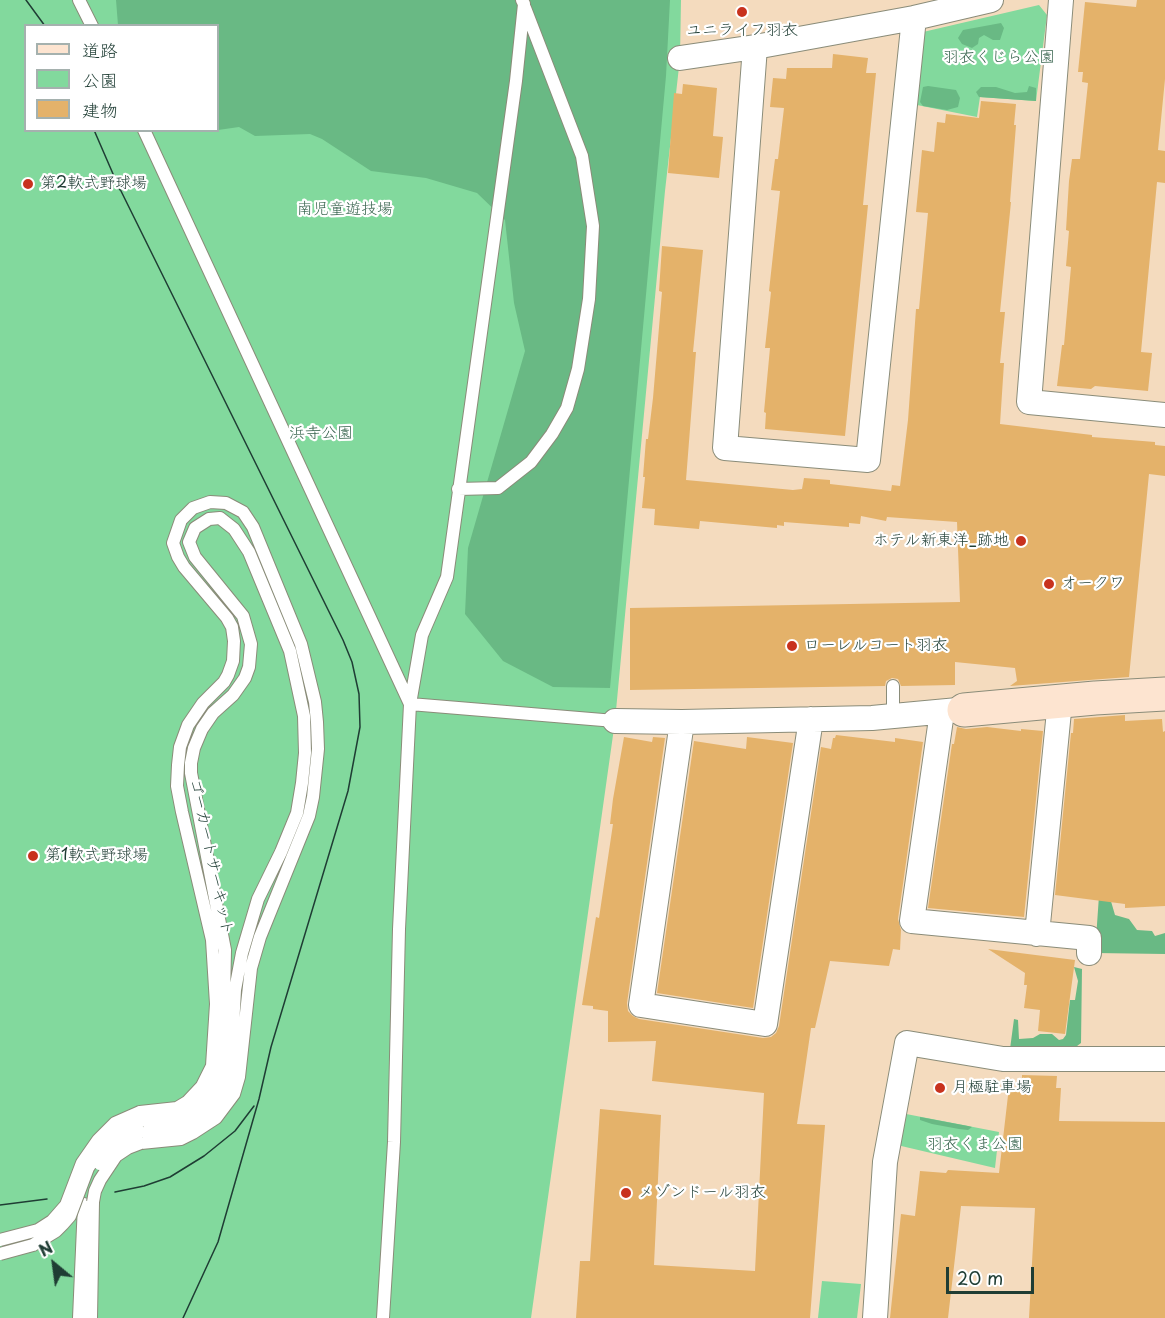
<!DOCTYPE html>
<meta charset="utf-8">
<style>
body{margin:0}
#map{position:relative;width:1165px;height:1318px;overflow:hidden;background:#f4dbbe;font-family:"Playpen Sans","Klee One",sans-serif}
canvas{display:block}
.legend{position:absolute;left:24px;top:24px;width:195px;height:108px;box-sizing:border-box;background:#fff;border:2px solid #a5b1ae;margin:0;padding:8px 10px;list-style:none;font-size:18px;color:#1f3d34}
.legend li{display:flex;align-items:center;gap:12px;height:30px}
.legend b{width:30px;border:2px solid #a5b1ae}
.north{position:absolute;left:24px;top:1234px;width:60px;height:60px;-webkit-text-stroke:4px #fff;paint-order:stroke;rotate:331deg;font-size:16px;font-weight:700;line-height:24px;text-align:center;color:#1f3d34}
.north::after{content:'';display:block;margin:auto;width:21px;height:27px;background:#1f3d34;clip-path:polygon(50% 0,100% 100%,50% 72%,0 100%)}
.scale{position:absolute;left:946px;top:1267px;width:88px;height:27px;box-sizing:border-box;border:3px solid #1f3d34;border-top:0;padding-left:8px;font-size:18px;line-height:21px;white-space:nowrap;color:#1f3d34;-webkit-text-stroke:4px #fff;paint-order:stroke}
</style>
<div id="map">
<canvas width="1165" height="1318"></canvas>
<ul class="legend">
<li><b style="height:8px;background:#fde4d0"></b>道路</li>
<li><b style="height:16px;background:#82d99d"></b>公園</li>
<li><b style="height:16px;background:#e4b26a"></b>建物</li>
</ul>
<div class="north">N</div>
<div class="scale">20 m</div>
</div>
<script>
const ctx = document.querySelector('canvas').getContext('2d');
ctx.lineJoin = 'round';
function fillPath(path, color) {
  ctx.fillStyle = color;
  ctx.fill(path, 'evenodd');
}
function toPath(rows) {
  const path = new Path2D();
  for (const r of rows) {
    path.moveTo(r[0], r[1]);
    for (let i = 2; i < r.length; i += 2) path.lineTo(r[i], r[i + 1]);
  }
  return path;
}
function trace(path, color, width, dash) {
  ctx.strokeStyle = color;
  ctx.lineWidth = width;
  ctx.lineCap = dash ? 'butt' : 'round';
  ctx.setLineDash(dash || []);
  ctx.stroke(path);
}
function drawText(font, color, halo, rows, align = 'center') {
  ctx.font = font + ' "Playpen Sans","Klee One",sans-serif';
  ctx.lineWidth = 4.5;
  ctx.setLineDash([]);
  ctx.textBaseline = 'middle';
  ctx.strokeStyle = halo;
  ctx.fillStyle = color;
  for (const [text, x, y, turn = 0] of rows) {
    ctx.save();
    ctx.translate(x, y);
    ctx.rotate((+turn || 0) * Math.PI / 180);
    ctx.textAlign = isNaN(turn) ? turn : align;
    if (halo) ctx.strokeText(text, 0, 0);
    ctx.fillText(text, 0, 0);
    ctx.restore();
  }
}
fillPath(toPath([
 [0,0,681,0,680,58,665,191,615,721,531,1318,0,1318],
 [26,26,218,26,218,130,26,130],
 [1039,5,1047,15,1036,101,980,97,977,117,917,105,923,32],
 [901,1113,999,1132,995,1168,897,1145],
 [822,1281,861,1284,857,1318,818,1318]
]), '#82d99d');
fillPath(toPath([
 [116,0,670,0,666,76,610,688,553,687,503,661,465,614,468,548,525,351,514,303,505,220,477,193,426,178,371,171,322,139,310,134,255,136,239,127,218,130,218,26,118,25],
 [1001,23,1004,28,1000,40,993,40,984,35,979,38,978,44,972,48,962,44,958,38,963,30],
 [928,86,956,90,960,98,958,107,947,110,923,106,920,102,923,87],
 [1029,86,1036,88,1036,101,979,97,976,92,981,87,996,87,1015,93,1027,92],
 [1101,867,1115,915,1129,919,1137,930,1152,931,1155,936,1165,933,1165,954,1095,953],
 [1074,967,1082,969,1081,1043,1069,1052,1010,1049,1014,1019,1018,1020,1019,1039,1033,1038,1040,1034,1052,1034,1059,1040,1063,1039,1066,1035,1070,1000,1075,1000,1078,981],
 [920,1117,968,1126,972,1127,968,1130,959,1129,932,1124,920,1120]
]), '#69b984');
fillPath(toPath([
 [1137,0,1165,0,1165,79,1158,150,1165,151,1165,183,1157,182,1141,352,1152,353,1148,391,1095,386,1091,389,1057,386,1062,345,1064,345,1071,267,1066,266,1069,231,1066,230,1069,181,1072,159,1080,159,1088,83,1082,82,1083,72,1078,72,1085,2,1136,7],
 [833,54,868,58,866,73,876,73,863,205,868,205,845,436,765,429,766,413,764,412,770,348,765,348,771,292,769,291,780,191,771,190,775,159,778,159,784,108,770,107,773,78,786,79,787,68,832,68],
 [683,84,717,88,713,136,723,137,719,178,668,173,674,93,682,94],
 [981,101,1016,104,1014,125,1016,125,1010,202,1011,202,1000,312,1005,312,1000,363,1004,363,1000,424,1092,435,1092,437,1155,442,1155,445,1165,446,1165,476,1149,474,1129,677,1010,686,1017,681,1015,668,955,662,955,685,901,686,898,679,892,678,886,681,885,686,630,690,630,608,960,602,957,522,887,517,886,521,861,516,860,524,849,523,849,527,784,522,784,526,777,525,777,528,700,521,699,529,654,525,655,509,642,508,645,477,643,477,646,439,648,439,653,398,662,292,659,291,662,246,703,250,693,352,696,352,686,480,793,490,802,489,804,478,830,480,830,484,891,491,892,485,900,486,908,420,916,309,919,309,928,213,916,212,922,150,934,152,937,122,945,123,946,114,979,118],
 [1125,715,1125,721,1162,719,1163,732,1165,731,1165,906,1125,908,1125,904,1055,895,1071,733,1073,733,1074,719],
 [957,727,966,729,987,727,1021,731,1021,729,1043,731,1024,917,928,908,952,744,954,744],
 [836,735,895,742,895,738,923,742,898,919,901,930,900,950,893,949,889,966,830,961,815,1028,811,1028,797,1124,825,1125,810,1318,576,1318,580,1261,590,1261,600,1109,661,1115,654,1265,755,1271,764,1093,652,1081,656,1041,608,1042,608,1011,593,1009,593,1006,582,1005,596,917,599,918,613,824,610,824,613,799,624,737,652,742,653,737,665,738,627,1003,628,1011,633,1016,639,1019,763,1038,771,1037,776,1033,779,1026,821,747,831,749,833,738,835,738],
 [747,737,793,743,753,1008,657,993,694,741,746,749],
 [988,949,1075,960,1065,1034,1038,1031,1040,1010,1024,1008,1027,985,1024,985,1025,973],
 [1022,1075,1057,1076,1056,1088,1061,1088,1059,1121,1165,1122,1165,1318,1029,1318,1035,1208,961,1206,948,1318,890,1318,901,1214,915,1216,920,1171,946,1173,948,1170,999,1173,1009,1087,1022,1087]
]), '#e4b26a');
const lane = toPath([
 [79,0,92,26],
 [144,130,410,704],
 [458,489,498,488,531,462,552,434,567,408,578,369,589,299,593,226,582,156,525,8],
 [893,686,893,717],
 [410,704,615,721],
 [140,1112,177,1108,187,1102,202,1086,212,1066,216,1004,212,940,182,812,177,786,178,765,180,747,188,725,203,703,224,682,228,675,233,661,234,641,232,627,227,618,184,567,178,557,173,543,181,520,193,508,210,502,226,503,243,512,253,527,301,644,315,702,317,722,318,749,313,797,309,816,260,937,251,968,239,1077,234,1094,216,1118,193,1133,181,1139,141,1143],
 [140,1132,171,1130,190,1125,214,1105,224,1091,231,1064,235,990,242,953,258,899,281,852,297,813,302,783,305,753,304,716,290,651,249,552,234,529,220,518,209,519,195,528,189,542,195,557,243,616,251,644,249,667,245,678,233,695,213,713,202,729,194,748,191,763,191,773,225,950,223,1049,218,1081,198,1107,190,1114,178,1118,141,1121],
 [79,1318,84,1204],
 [91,1318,93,1202],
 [383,1318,394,1142,399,929,410,704,422,635,447,577,516,81,524,4,522,0]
]);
const street = toPath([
 [1061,0,1029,402,1165,415],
 [755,47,725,448,868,460,914,18],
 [680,58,755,47,914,18,991,0],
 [942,712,912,921,1089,938,1089,953],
 [615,721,682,722,872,718,958,710],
 [682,722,641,1005,765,1024,811,719],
 [1037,934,1060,701],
 [875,1318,885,1162,907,1043,1003,1059,1165,1059]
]);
const secondary = toPath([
 [964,710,1095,698,1165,694]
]);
trace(lane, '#8a8c79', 14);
trace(street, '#8a8c79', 26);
trace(secondary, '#8a8c79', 35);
trace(lane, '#fff', 12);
trace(street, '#fff', 24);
trace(secondary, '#fde4d0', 33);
trace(toPath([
 [26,0,45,26],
 [94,130,120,190],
 [120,189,343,640,352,662,359,694,360,727,348,791,271,1047,259,1099,218,1242,183,1318],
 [115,1192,144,1186,170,1177,204,1156,235,1131,254,1106],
 [0,1205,47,1199]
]), '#1f3d34', 1.5);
const laneBridge = toPath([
 [100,1164,119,1143,140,1132],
 [93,1202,95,1191,100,1180,116,1156,128,1148,141,1143],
 [0,1240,38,1230,52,1221,66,1205,82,1163,98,1140,115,1123,140,1112],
 [0,1254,33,1245,56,1231,63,1224,70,1216,88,1168,96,1156,116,1133,141,1121]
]);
trace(laneBridge, '#8a8c79', 14, []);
trace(laneBridge, '#fff', 12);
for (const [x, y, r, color] of [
 [742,12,6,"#c8321e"],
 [28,184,6,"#c8321e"],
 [1021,541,6,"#c8321e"],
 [1049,584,6,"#c8321e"],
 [792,646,6,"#c8321e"],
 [33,856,6,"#c8321e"],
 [940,1088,6,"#c8321e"],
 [626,1193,6,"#c8321e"]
]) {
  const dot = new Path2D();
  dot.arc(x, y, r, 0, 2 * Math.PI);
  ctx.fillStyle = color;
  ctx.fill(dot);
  trace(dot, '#fff', 2);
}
drawText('16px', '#1f3d34', '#fff', [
 ["ユニライフ羽衣",742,31,"center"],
 ["第2軟式野球場",40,184],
 ["ホテル新東洋_跡地",1009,541,"right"],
 ["オークワ",1061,584],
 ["ローレルコート羽衣",804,646],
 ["第1軟式野球場",45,856],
 ["月極駐車場",952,1088],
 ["メゾンドール羽衣",638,1193]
], 'left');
drawText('16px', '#38644e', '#fff', [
 ["羽衣くじら公園",999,58],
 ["南児童遊技場",345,210],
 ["浜寺公園",321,434],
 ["羽衣くま公園",975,1145]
]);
drawText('16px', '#1f3d34', '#fff', [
 ["ゴーカートサーキット",211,857,78]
]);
</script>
